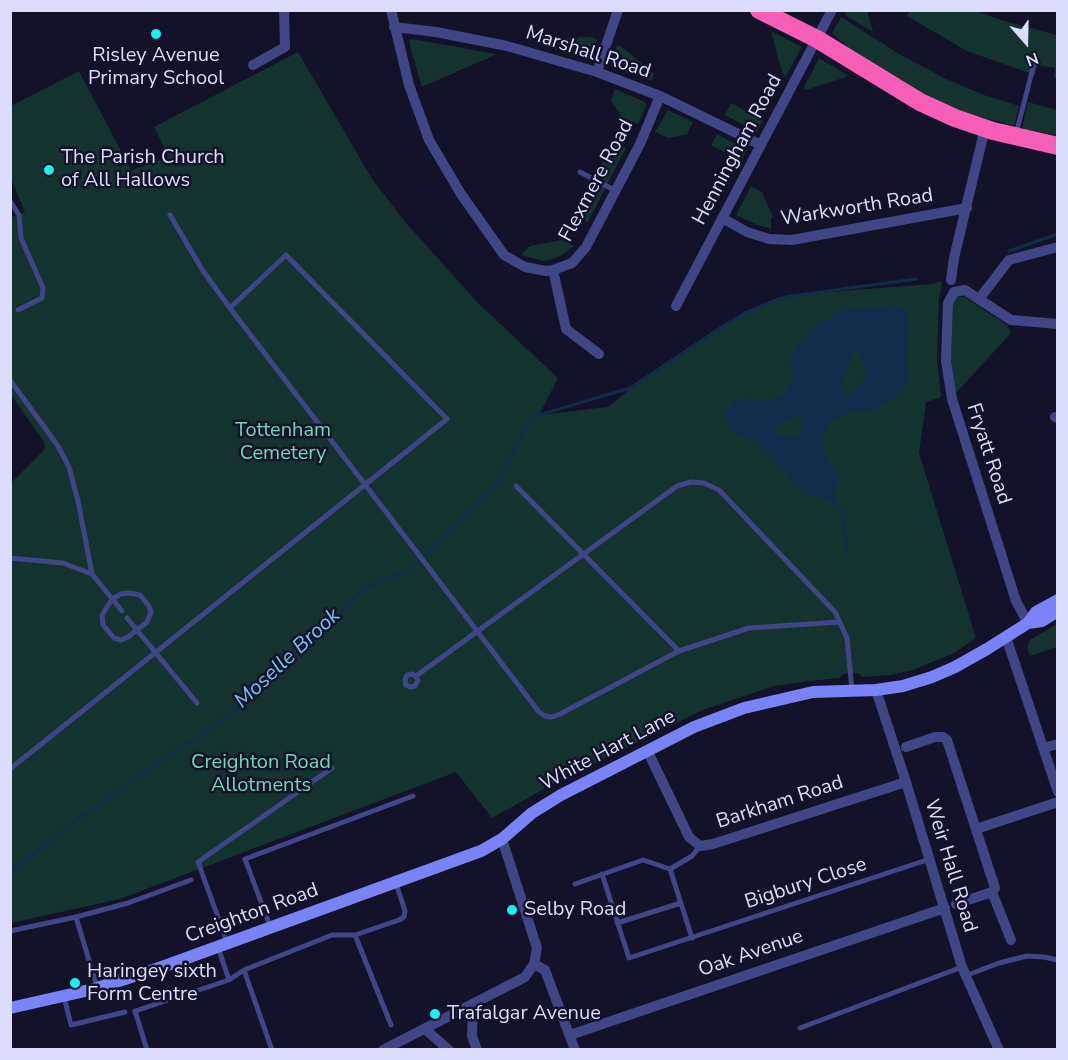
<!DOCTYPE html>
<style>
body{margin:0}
#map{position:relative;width:1068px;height:1060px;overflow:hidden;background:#141229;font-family:"Nunito Sans",sans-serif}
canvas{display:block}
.frame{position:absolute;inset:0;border:12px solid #dcdcfd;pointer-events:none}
.north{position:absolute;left:996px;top:12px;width:60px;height:60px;-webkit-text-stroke:4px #141229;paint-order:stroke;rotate:160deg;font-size:16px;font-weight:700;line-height:24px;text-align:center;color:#dcdcfd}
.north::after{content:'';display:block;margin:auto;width:21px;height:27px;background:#dcdcfd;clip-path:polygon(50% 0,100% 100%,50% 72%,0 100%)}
</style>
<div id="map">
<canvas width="1068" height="1060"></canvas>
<div class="frame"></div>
<div class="north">N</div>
</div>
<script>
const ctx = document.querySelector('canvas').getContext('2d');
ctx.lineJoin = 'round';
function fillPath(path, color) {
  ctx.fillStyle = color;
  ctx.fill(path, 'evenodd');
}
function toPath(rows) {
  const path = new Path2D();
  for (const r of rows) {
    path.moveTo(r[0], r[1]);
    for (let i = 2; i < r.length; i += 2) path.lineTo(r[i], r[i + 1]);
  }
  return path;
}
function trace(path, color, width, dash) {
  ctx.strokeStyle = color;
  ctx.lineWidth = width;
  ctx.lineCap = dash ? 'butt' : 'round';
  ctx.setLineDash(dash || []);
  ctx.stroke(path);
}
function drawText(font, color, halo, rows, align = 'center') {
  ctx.font = font + ' "Nunito Sans",sans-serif';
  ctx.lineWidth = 5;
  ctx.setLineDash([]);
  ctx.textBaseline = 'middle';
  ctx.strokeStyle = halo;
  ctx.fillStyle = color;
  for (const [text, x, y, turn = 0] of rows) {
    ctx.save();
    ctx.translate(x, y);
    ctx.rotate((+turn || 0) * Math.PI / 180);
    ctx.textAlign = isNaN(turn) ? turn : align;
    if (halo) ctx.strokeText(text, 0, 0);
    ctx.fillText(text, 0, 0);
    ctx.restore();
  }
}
fillPath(toPath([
 [847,11,867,11,873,32,845,15],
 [910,11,977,11,1001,20,1057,35,1057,78,1054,78,1055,68,1037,65,1035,75,967,51,907,16],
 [841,17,899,54,944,78,984,95,1019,106,1014,126,978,116,976,119,950,109,857,55,832,33],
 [771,31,802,47,786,76,783,75],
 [592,37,597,40,590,59,550,48,550,39],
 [412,39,496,54,497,54,422,87,411,50,409,41],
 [617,45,623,48,652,72,654,75,651,81,610,66],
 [298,52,372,179,406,223,479,304,558,378,539,415,608,407,645,377,745,313,791,295,932,284,942,281,939,300,937,358,941,397,926,402,919,453,976,638,954,653,913,670,890,675,862,677,858,673,843,674,840,678,808,681,774,686,705,709,551,785,492,818,456,772,120,899,11,923,11,483,45,449,44,442,11,395,10,218,25,212,11,179,11,106,79,71,131,170,169,157,154,127],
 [819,58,847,75,846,77,806,90,803,89],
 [615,89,645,102,646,106,638,124,622,117,611,101],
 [1028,102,1057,110,1057,135,1022,129],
 [731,103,763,120,757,132,725,115],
 [668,110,693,122,687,134,669,138,655,132],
 [717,134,747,150,736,170,725,164,730,155,711,145],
 [613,142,626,148,588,222,575,215],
 [751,186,762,192,773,217,771,218,771,229,758,225,736,215],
 [562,240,574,246,562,255,553,259,543,261,521,255,530,246],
 [957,297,965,297,1007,325,1011,333,956,393,951,361,953,302],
 [1057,624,1057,647,1030,656,1027,648,1030,640]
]), '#15332e');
fillPath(toPath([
 [896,306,905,309,909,322,906,367,909,380,897,395,875,409,849,412,829,422,822,438,824,453,839,477,837,488,833,493,840,507,838,509,828,500,815,495,806,495,755,440,736,435,729,427,725,416,727,410,734,401,746,399,769,400,778,398,784,393,794,378,790,361,798,344,822,320,829,322,833,313,858,308],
 [855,347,860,353,866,368,864,379,853,394,846,396,843,394,840,388],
 [796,417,801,418,802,430,795,438,778,435,775,429,777,424]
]), '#102c4a');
trace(toPath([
 [1009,251,1058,234],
 [839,508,843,513,843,527,847,541,847,550],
 [10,871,53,840,75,820,96,808,184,744,200,737,265,687,279,668,299,653,309,640,336,618,360,592,369,586,405,572,448,534,495,485,532,417,630,388,720,328,745,313,778,299,791,296,916,279]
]), '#102c4a', 3);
trace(toPath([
 [1016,134,1035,60],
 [580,172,616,191],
 [10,201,19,215,21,238,43,288,42,298,18,310],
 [170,215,203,271,230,308,539,712,545,716,552,717,560,714,679,651,749,628,839,622],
 [10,380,58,446,69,467,78,501,92,574],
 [516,486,679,651],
 [10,558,63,563,92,574,122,611],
 [129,593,140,595,149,606,151,612,147,622,128,637,121,640,114,638,103,625,102,615,112,599,121,594,129,593],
 [127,618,197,703],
 [416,676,412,674,407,675,405,680,406,685,410,687,415,686,418,681,416,676,677,486,691,482,704,483,719,490,835,612,847,638,852,690],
 [10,769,447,419,286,255,230,308],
 [602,874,629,958,930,859],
 [575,884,643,860,670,869],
 [76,917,97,987],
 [617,923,681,903],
 [270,926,245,859,413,796],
 [10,931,76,917,128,903,191,880],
 [355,935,391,1025],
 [692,938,670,869,692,856,700,846],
 [227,942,198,862,332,768],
 [218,947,229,980],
 [244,970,272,1050],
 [965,976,999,963,1027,956,1044,957,1058,960],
 [64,997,71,1025,125,1012],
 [800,1028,962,967],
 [147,1050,135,1011,229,980,244,970,332,935,355,935,399,920,404,917,405,911,396,883]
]), '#404585', 5);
trace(toPath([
 [391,10,409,85,429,140,461,194,504,255,525,267,546,271,553,270,572,263,586,247,640,144,660,96],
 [394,27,436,32,507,46,597,72,660,96,761,145],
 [253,65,285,47,284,10],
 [597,72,618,10],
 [722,218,747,232,769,239,792,240,967,208],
 [553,270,566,329,599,354],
 [951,280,954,258,985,128],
 [979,299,1009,260,1058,247],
 [676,306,832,10],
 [1055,417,1058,418],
 [1028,623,1016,601,952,399,946,361,948,303,954,292,965,290,1011,320,1058,324],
 [1006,637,1058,792],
 [876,690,906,782,962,967,999,1050],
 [906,747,935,737,943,737,947,740,995,888,992,892,956,904],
 [1043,748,1058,744],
 [648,752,689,837,700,846,713,844,906,782],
 [976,829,1058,802],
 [992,892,1011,940],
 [534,964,545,970,575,1050],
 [473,1005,472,1036,477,1050],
 [425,1029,449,1050],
 [570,1035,945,908],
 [383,1050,525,977,534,964,537,948,502,839]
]), '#404585', 10);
trace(toPath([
 [1028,623,1042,621,1058,611],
 [10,1008,94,989,162,967,481,851,502,839,532,813,561,795,694,727,744,708,813,692,876,690,903,686,932,677,955,667,987,649,1028,623,1036,612,1058,600]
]), '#7983f7', 12);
trace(toPath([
 [759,10,817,39,920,102,955,118,993,131,1058,146]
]), '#f65eb8', 18);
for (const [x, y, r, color] of [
 [156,34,6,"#13f2ef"],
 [49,170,6,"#13f2ef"],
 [512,910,6,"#13f2ef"],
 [75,983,6,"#13f2ef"],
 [435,1014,6,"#13f2ef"]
]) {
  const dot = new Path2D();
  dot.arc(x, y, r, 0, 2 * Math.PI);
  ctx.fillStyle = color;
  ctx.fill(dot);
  trace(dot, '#141229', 2);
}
drawText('20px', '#dcdcfd', '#141229', [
 ["Marshall Road",588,53,18],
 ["Henningham Road",738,150,-62],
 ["Flexmere Road",597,181,-62],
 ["Warkworth Road",857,208,-9],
 ["Fryatt Road",988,454,72],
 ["White Hart Lane",608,751,-28],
 ["Barkham Road",780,803,-18],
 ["Weir Hall Road",950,866,73],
 ["Bigbury Close",806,884,-18],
 ["Creighton Road",252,914,-20],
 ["Oak Avenue",751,954,-19]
]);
drawText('20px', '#dcdcfd', '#141229', [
 ["Risley Avenue",156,56,"center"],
 ["Primary School",156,79,"center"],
 ["The Parish Church",61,158],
 ["of All Hallows",61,181],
 ["Selby Road",524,910],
 ["Haringey sixth",87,972],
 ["Form Centre",87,995],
 ["Trafalgar Avenue",447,1014]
], 'left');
drawText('20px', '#6bdab2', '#141229', [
 ["Tottenham",283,431],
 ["Cemetery",283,454],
 ["Creighton Road",261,763],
 ["Allotments",261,786]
]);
drawText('italic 21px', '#70c7f7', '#141229', [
 ["Moselle Brook",288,659,-43]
]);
</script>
